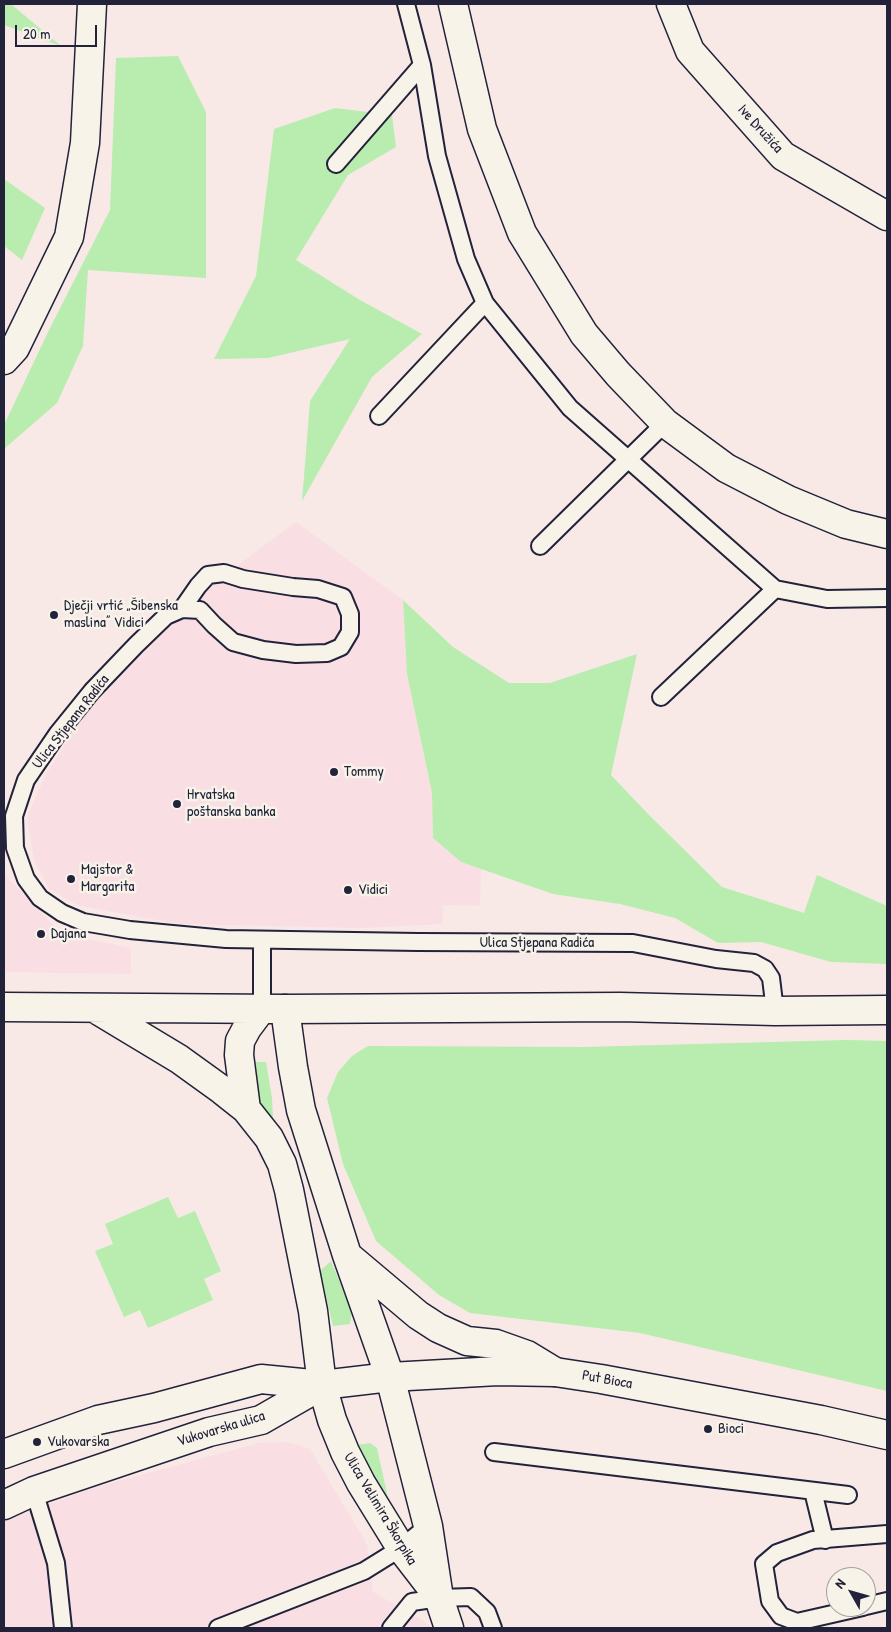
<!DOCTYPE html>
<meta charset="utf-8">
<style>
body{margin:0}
#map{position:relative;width:891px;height:1632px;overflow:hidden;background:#f8e9e6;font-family:"Patrick Hand",sans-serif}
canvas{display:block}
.frame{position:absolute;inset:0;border:5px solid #22223b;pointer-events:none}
.north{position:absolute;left:826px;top:1567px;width:50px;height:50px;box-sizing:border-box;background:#f7f3e8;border:1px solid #a29fa3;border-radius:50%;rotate:308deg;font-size:14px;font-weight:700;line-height:20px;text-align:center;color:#22223b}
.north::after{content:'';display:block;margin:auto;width:18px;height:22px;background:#22223b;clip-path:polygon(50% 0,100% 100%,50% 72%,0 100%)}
.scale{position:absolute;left:15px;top:25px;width:82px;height:22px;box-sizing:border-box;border:2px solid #22223b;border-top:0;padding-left:6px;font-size:15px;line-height:18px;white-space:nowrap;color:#22223b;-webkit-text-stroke:4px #f7f3e8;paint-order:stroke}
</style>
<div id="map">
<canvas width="891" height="1632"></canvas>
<div class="frame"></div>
<div class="north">N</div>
<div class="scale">20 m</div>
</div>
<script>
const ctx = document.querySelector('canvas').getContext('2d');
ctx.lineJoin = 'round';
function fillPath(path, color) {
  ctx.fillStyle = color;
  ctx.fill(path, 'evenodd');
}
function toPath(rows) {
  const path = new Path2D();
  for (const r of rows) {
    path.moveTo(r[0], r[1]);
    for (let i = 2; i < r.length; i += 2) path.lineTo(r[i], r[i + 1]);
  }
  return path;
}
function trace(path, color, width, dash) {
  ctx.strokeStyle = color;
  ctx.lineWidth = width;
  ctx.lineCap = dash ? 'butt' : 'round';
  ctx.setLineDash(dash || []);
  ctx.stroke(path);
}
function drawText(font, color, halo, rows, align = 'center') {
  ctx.font = font + ' "Patrick Hand",sans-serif';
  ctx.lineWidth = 5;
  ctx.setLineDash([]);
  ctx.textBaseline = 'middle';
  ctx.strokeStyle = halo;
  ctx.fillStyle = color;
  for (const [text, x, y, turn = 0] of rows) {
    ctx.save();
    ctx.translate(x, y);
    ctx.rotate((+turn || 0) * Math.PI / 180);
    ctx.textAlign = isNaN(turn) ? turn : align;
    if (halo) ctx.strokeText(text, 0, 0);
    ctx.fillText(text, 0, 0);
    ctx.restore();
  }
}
fillPath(toPath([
 [296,522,403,600,407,674,432,793,433,838,461,862,481,869,480,906,443,905,442,924,362,928,181,924,79,906,49,889,34,861,27,817,46,774,96,697,195,597],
 [4,874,61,933,131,948,131,974,4,972],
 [287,1442,310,1449,367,1544,373,1592,430,1625,431,1628,4,1628,4,1520,93,1488,259,1443]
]), '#f9dee3');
fillPath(toPath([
 [4,4,11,4,61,46,4,25],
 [178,56,206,112,206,278,88,270,83,346,57,403,4,449,4,425,49,330,110,210,116,58],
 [335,108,392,115,396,147,348,175,296,260,360,300,422,334,372,377,302,501,310,401,350,339,268,358,214,359,256,276,274,129],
 [4,179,45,208,22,260,4,246],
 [403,600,453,647,509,683,550,683,637,654,611,775,648,814,722,887,804,913,817,875,887,906,887,964,831,962,761,942,718,943,675,918,620,904,553,894,461,862,433,838,432,793,407,674],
 [847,1040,887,1041,887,1391,640,1333,470,1313,439,1295,376,1241,343,1164,327,1098,338,1072,352,1056,368,1046,583,1047],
 [248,1062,266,1062,272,1098,273,1118,269,1120,253,1088],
 [168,1197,178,1218,195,1211,221,1271,204,1279,213,1300,148,1328,140,1310,124,1317,95,1251,113,1244,105,1224],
 [331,1261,352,1311,350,1324,333,1326,320,1271],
 [370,1443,377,1448,388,1498,382,1503,357,1445]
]), '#b8edaf');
const lane = toPath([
 [406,4,422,65,437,156,466,259,485,303,570,408,775,589,827,599,887,598],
 [336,164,422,65],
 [379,416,485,303],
 [540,546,665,423],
 [182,609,198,586,208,575,224,573,243,579,293,587,318,589,343,597,350,614,350,632,341,647,327,653,296,654,263,650,233,642,214,625,200,610,182,609,166,616,136,645,92,691,58,733,26,780,14,816,15,848,26,879,40,898,62,913,83,922,130,930,226,939,418,942,633,943,716,959,754,963,765,969,771,978,775,1011],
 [661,697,775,589],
 [262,940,262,1008],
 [494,1452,848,1495],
 [34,1491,56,1563,63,1628],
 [813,1491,825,1540],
 [866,1606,887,1601],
 [863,1607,797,1622,781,1616,770,1601,764,1564,777,1553,813,1540,887,1534],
 [218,1628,364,1571,401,1548,428,1526],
 [391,1628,412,1602,439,1598,471,1597,487,1612,493,1628]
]);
const street = toPath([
 [453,4,482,129,522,233,584,334,618,374,665,423,726,468,788,500,846,524,887,534],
 [671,4,690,51,783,156,887,216],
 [4,360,15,348,69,237,85,143,92,4],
 [285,1009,620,1007,775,1011,887,1010]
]);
const secondary = toPath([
 [4,1007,285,1009,293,1067,301,1110,347,1255,390,1377,428,1526,439,1598,449,1628],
 [96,1009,179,1059,222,1090,246,1109,269,1138,282,1164,289,1190,313,1311,322,1385,332,1420,345,1452,361,1483,401,1548,438,1596],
 [246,1109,239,1055,240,1041,247,1028,262,1008],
 [348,1256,418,1315,438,1328,467,1341,496,1344,527,1355,555,1372]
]);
const primary = toPath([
 [4,1454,98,1420,154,1408,261,1379,322,1385,390,1377,498,1371,555,1372,601,1379,821,1420,887,1435],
 [4,1505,34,1491,209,1432,261,1420,322,1385]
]);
trace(lane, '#22223b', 20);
trace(street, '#22223b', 31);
trace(secondary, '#22223b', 31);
trace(primary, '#22223b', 31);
trace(lane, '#f7f3e8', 16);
trace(street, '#f7f3e8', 28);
trace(secondary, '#f7f3e8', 28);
trace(primary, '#f7f3e8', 28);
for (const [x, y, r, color] of [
 [54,615,5,"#22223b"],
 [334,772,5,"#22223b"],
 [177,804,5,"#22223b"],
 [71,879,5,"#22223b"],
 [348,890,5,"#22223b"],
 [41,934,5,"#22223b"],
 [708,1429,5,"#22223b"],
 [37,1442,5,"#22223b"]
]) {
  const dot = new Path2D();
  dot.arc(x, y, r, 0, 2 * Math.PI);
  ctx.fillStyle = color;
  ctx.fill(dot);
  trace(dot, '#f7f3e8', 2);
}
drawText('15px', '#22223b', '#f7f3e8', [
 ["Ive Družića",760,129,48],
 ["Ulica Stjepana Radića",71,722,-52],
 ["Ulica Stjepana Radića",537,943],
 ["Put Bioca",607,1380,10],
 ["Vukovarska ulica",221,1429,-17],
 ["Ulica Velimira Škorpika",380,1509,59]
]);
drawText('15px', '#22223b', '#f7f3e8', [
 ["Dječji vrtić „Šibenska",64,606],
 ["maslina” Vidici",64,623],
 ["Tommy",344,772],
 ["Hrvatska",187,795],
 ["poštanska banka",187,812],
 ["Majstor &",81,870],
 ["Margarita",81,887],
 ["Vidici",358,890],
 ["Dajana",51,934],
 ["Bioci",718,1429],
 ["Vukovarska",47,1442]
], 'left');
</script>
